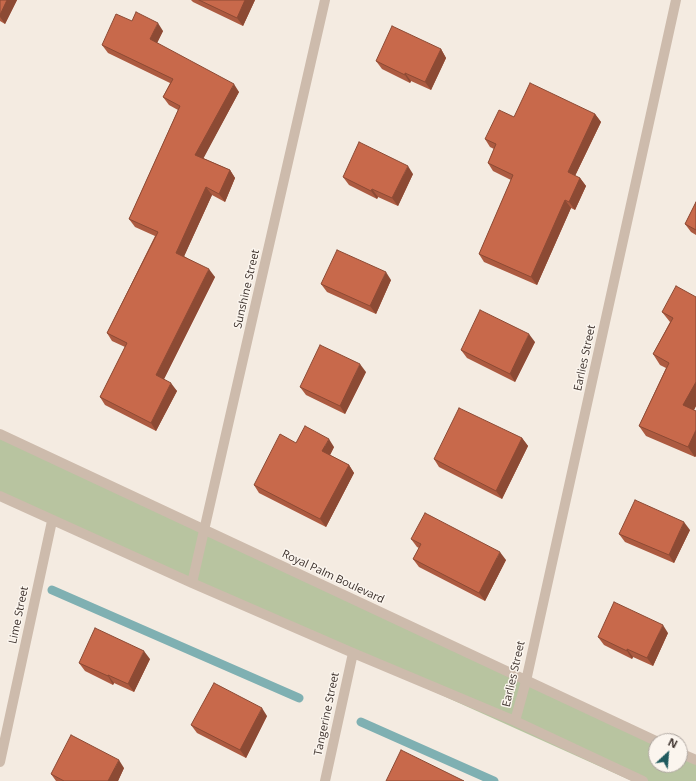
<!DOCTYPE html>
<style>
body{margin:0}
#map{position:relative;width:696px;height:781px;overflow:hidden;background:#f4ebe1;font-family:"Open Sans",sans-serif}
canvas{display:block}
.north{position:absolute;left:648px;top:733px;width:40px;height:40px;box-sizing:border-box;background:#fbf5ee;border:1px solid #aea6a0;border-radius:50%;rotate:26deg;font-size:11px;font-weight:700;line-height:16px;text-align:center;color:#3b302b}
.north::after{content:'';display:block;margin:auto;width:14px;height:18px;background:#1f5a5e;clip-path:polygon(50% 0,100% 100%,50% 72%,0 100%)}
</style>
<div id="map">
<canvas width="696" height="781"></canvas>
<div class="north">N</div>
</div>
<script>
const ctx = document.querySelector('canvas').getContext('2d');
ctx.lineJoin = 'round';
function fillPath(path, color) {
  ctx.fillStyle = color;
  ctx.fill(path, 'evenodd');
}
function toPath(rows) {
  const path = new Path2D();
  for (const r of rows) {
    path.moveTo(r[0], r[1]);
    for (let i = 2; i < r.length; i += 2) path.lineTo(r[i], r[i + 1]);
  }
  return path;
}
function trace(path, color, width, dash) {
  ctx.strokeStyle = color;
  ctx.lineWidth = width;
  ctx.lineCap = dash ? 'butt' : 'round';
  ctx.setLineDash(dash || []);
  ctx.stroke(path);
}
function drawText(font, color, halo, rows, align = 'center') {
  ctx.font = font + ' "Open Sans",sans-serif';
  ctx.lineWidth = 3;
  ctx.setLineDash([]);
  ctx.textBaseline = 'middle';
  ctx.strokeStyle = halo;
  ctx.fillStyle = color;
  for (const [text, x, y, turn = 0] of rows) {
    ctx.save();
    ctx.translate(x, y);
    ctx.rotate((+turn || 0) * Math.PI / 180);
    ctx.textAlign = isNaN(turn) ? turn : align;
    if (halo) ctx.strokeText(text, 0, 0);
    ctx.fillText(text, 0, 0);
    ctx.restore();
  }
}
fillPath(toPath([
 [0,434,656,741,656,765,680,765,680,753,696,760,696,781,632,781,0,496]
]), '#b8c4a0');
trace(toPath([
 [52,590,299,698],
 [361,722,494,781]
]), '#7fb0b2', 9);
trace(toPath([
 [0,434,656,741],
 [0,496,192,583,353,653,515,721,643,781],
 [192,583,325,0],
 [515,721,526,681,676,0],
 [680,753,696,760],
 [0,762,52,521],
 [325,781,353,653]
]), '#cdbbac', 10);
fillPath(toPath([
 [0,0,17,0,5,24,0,21],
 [191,0,255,0,243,26,193,2],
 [132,21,163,31,157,43,239,92,203,158,230,170,235,178,225,202,212,195,184,256,215,277,164,379,177,391,156,431,105,405,100,397,125,347,112,341,107,333,155,236,135,227,129,219,178,110,169,105,163,97,170,83,108,53,102,45],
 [441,49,446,58,431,90,411,81,410,83,382,69,376,61],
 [595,114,601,122,575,176,580,178,586,186,575,210,571,208,537,285,484,262,479,254,511,180,493,171,488,163,494,149,490,147,485,139,514,117],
 [413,174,398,206,378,197,377,199,349,185,343,177],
 [696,202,696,235,691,232,685,224],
 [391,280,376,314,327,292,321,284],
 [696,297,696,406,694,410,696,411,696,456,695,457,646,436,639,426,666,368,660,365,653,354,670,322,662,312],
 [535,342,515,382,467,358,461,350],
 [366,372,345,414,306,395,300,387],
 [522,438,528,446,502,499,439,467,434,459],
 [296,443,334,447,330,455,349,465,354,473,326,527,259,493,254,485],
 [690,530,674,563,625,542,619,534],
 [411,539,506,560,485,601,419,567,413,559,419,548,417,547],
 [668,633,653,666,633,657,632,659,604,645,598,637],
 [150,659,134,692,114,683,113,685,85,671,79,663],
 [267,716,246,758,197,733,191,725],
 [124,768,118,781,56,781,51,774]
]), '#ac5a40');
fillPath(toPath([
 [7,0,17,0,5,24,0,17,0,15],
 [245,0,255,0,243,26,237,18],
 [158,23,163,31,155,47,150,39],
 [441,49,446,58,431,90,425,82],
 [405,73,411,81,410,83,405,75],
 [234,84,239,92,201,163,195,155],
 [595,114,601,122,573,180,568,172],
 [408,166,413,174,398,206,392,198],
 [230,170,235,178,225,202,219,194],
 [580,178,586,186,575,210,569,202],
 [206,187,212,195,182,261,176,253],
 [372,189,378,197,377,199,371,191],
 [565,200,571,208,537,285,531,277],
 [209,269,215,277,162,383,156,375],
 [386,272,391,280,376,314,370,306],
 [529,334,535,342,515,382,510,374],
 [360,364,366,372,345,414,340,406],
 [696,382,696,406,691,415,683,405],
 [171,383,177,391,156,431,151,423],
 [696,430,696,456,695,457,688,447],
 [522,438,528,446,502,499,496,491],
 [329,439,334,447,328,459,322,451],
 [349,465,354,473,326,527,320,519],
 [684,522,690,530,674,563,669,555],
 [500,552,506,560,485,601,479,593],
 [663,625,668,633,653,666,647,658],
 [627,649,633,657,632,659,627,651],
 [144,651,150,659,134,692,128,684],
 [108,675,114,683,113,685,108,676],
 [262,708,267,716,246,758,240,750],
 [119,760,124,768,118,781,108,781]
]), '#8c4a34');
const building = toPath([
 [0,0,7,0,0,15,0,0],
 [199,0,245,0,237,18,199,0],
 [136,12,158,23,150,39,234,84,195,155,230,170,219,194,206,187,176,253,209,269,156,375,171,383,151,423,100,397,127,343,107,333,158,232,129,219,180,106,163,97,173,79,102,45,116,14,132,21,136,12],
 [392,26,441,49,425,82,405,73,405,75,376,61,392,26],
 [530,83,595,114,568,172,580,178,569,202,565,200,531,277,479,254,513,175,488,163,496,144,485,139,499,110,514,117,530,83],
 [359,142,408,166,392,198,372,189,371,191,343,177,359,142],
 [696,202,696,230,685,224,696,202],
 [337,250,386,272,370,306,321,284,337,250],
 [676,286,696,297,696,382,683,405,696,411,696,430,688,447,639,426,669,363,653,354,673,318,662,312,676,286],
 [480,310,529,334,510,374,461,350,480,310],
 [320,345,360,364,340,406,300,387,320,345],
 [459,408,522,438,496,491,434,459,459,408],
 [305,426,329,439,322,451,349,465,320,519,254,485,280,434,296,443,305,426],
 [635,500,684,522,669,555,619,534,635,500],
 [425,513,500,552,479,593,413,559,421,544,411,539,425,513],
 [614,602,663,625,647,658,627,649,627,651,598,637,614,602],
 [95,628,144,651,128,684,108,675,108,676,79,663,95,628],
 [214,683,262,708,240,750,191,725,214,683],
 [71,735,119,760,108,781,64,781,51,774,71,735],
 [401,750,464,781,386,781,401,750]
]);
fillPath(building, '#c8694b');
trace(building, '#8c4a34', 1);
drawText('11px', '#3b302b', '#fbf5ee', [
 ["Sunshine Street",247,289,-77],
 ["Earlies Street",585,358,-78],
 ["Royal Palm Boulevard",333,577,25],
 ["Lime Street",19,615,-78],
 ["Earlies Street",514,674,-77],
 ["Tangerine Street",327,714,-78]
]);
</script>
